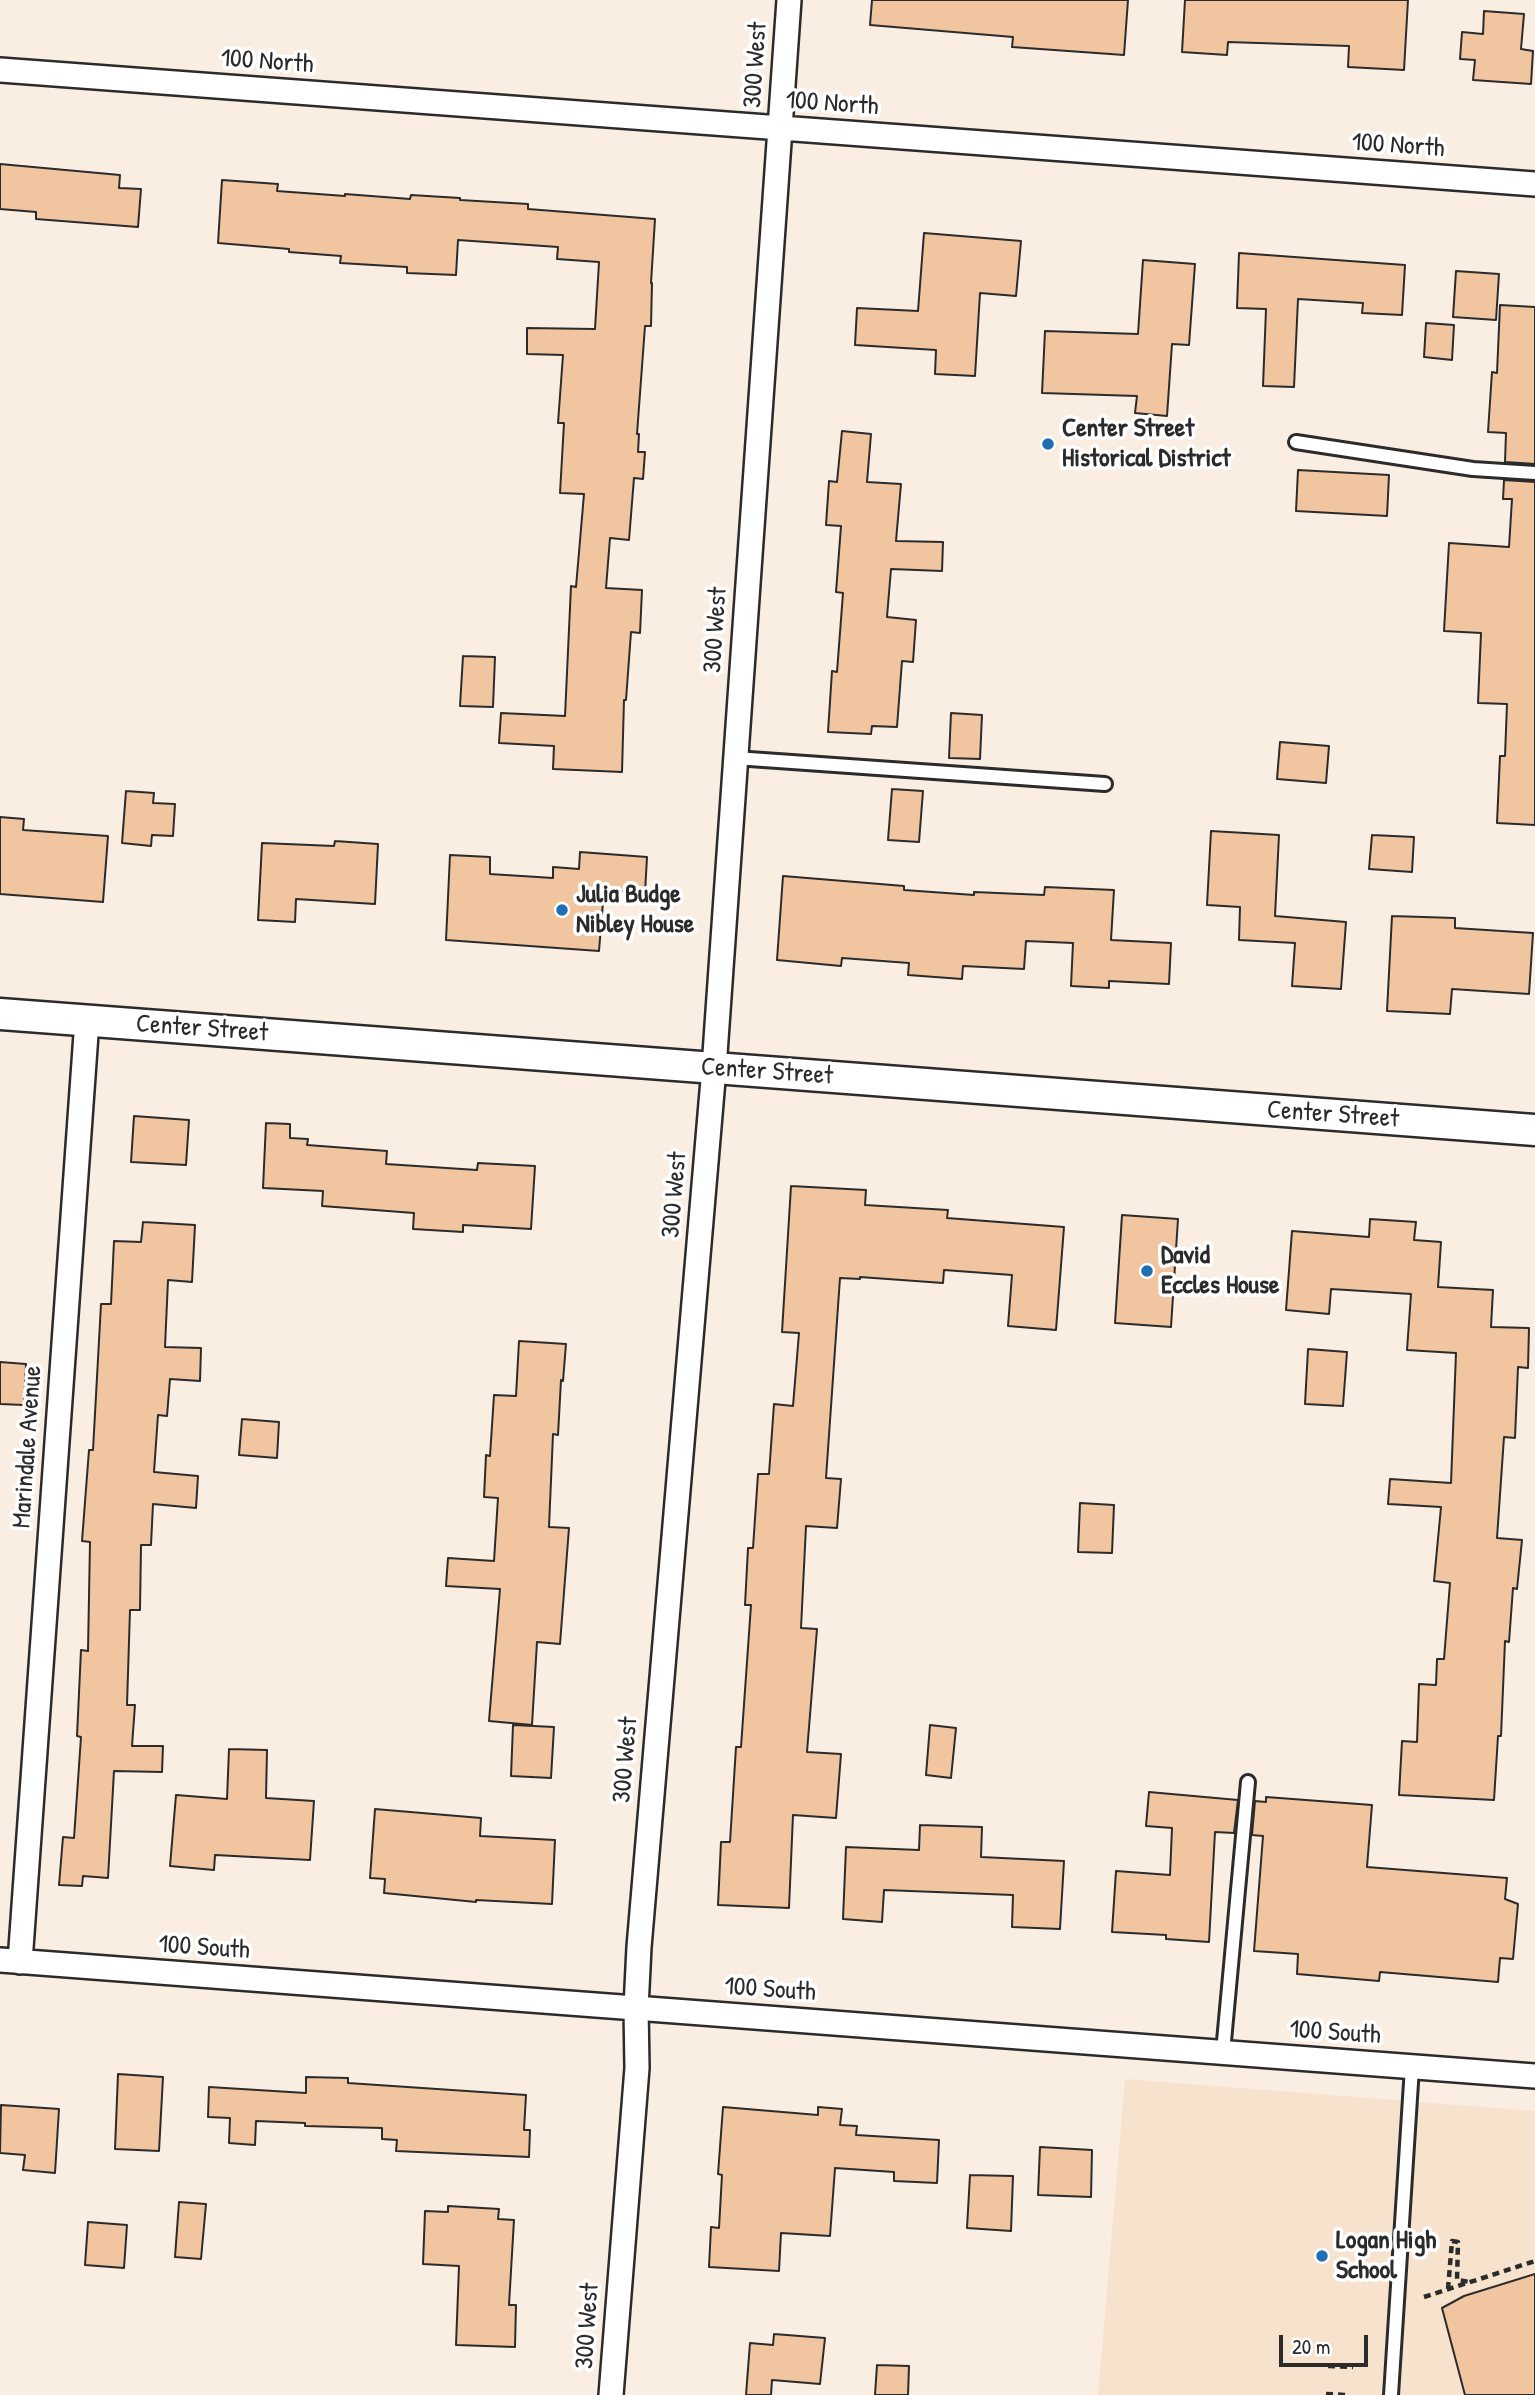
<!DOCTYPE html>
<style>
body{margin:0}
#map{position:relative;width:1535px;height:2395px;overflow:hidden;background:#faeee2;font-family:"Patrick Hand",sans-serif}
canvas{display:block}
.scale{position:absolute;left:1279px;top:2335px;width:89px;height:32px;box-sizing:border-box;border:4px solid #2b2b2b;border-top:0;padding-left:9px;font-size:21px;line-height:24px;white-space:nowrap;color:#2b2b2b;-webkit-text-stroke:5px #fff;paint-order:stroke}
</style>
<div id="map">
<canvas width="1535" height="2395"></canvas>
<div class="scale">20 m</div>
</div>
<script>
const ctx = document.querySelector('canvas').getContext('2d');
ctx.lineJoin = 'round';
function fillPath(path, color) {
  ctx.fillStyle = color;
  ctx.fill(path, 'evenodd');
}
function toPath(rows) {
  const path = new Path2D();
  for (const r of rows) {
    path.moveTo(r[0], r[1]);
    for (let i = 2; i < r.length; i += 2) path.lineTo(r[i], r[i + 1]);
  }
  return path;
}
function trace(path, color, width, dash) {
  ctx.strokeStyle = color;
  ctx.lineWidth = width;
  ctx.lineCap = dash ? 'butt' : 'round';
  ctx.setLineDash(dash || []);
  ctx.stroke(path);
}
function drawText(font, color, halo, rows, align = 'center') {
  ctx.font = font + ' "Patrick Hand",sans-serif';
  ctx.lineWidth = 7;
  ctx.setLineDash([]);
  ctx.textBaseline = 'middle';
  ctx.strokeStyle = halo;
  ctx.fillStyle = color;
  for (const [text, x, y, turn = 0] of rows) {
    ctx.save();
    ctx.translate(x, y);
    ctx.rotate((+turn || 0) * Math.PI / 180);
    ctx.textAlign = isNaN(turn) ? turn : align;
    if (halo) ctx.strokeText(text, 0, 0);
    ctx.fillText(text, 0, 0);
    ctx.restore();
  }
}
fillPath(toPath([
 [1125,2079,1535,2111,1535,2395,1098,2395]
]), '#f7e2ce');
const building = toPath([
 [872,0,1128,0,1124,55,1012,47,1013,37,870,25,872,0],
 [1185,0,1408,0,1404,70,1348,67,1349,46,1228,42,1227,55,1182,52,1185,0],
 [1484,11,1524,14,1521,49,1533,51,1531,84,1473,80,1475,60,1460,59,1462,32,1483,34,1484,11],
 [0,164,120,175,119,188,141,189,138,227,36,219,36,212,0,209,0,164],
 [222,180,278,184,277,191,345,196,345,194,410,199,411,195,460,198,460,200,528,204,528,209,655,219,651,283,652,283,651,326,645,326,637,434,639,434,638,452,645,452,643,479,634,478,629,540,610,538,606,588,642,590,640,633,631,632,626,700,624,700,622,772,553,769,554,746,499,743,501,713,565,716,571,586,576,587,584,494,560,493,564,423,558,423,563,355,527,354,527,328,595,329,599,262,557,259,558,247,458,240,456,275,407,273,407,267,340,263,341,256,289,252,289,249,218,243,222,180],
 [924,233,1021,241,1016,296,980,293,975,376,935,374,936,350,855,345,857,308,918,311,924,233],
 [1239,253,1405,265,1402,315,1362,313,1363,303,1298,299,1294,387,1263,386,1266,309,1237,308,1239,253],
 [1143,260,1195,264,1189,345,1172,344,1167,416,1135,413,1137,396,1042,393,1045,331,1138,334,1143,260],
 [1456,271,1499,274,1496,320,1453,317,1456,271],
 [1500,305,1535,307,1535,464,1505,462,1506,433,1488,432,1492,372,1497,373,1500,305],
 [1426,323,1454,325,1452,360,1424,357,1426,323],
 [842,431,871,434,867,482,901,484,896,541,943,542,942,571,891,569,887,617,916,620,913,662,902,661,897,727,872,726,871,734,828,732,832,671,837,672,843,593,836,592,841,526,826,525,829,481,837,482,842,431],
 [1298,470,1389,475,1387,516,1296,511,1298,470],
 [1504,480,1535,482,1535,825,1497,823,1500,756,1505,756,1507,704,1478,703,1481,633,1444,631,1449,543,1509,547,1512,499,1503,499,1504,480],
 [463,656,495,657,493,707,460,706,463,656],
 [951,713,982,715,980,759,949,758,951,713],
 [1280,742,1329,746,1326,783,1277,779,1280,742],
 [892,789,923,791,919,842,888,840,892,789],
 [126,791,154,793,153,803,175,804,173,836,152,835,151,846,122,843,126,791],
 [0,817,24,819,23,830,108,836,103,902,0,894,0,817],
 [1211,831,1279,835,1275,916,1346,922,1341,989,1292,986,1295,943,1239,940,1240,907,1207,905,1211,831],
 [1372,835,1414,837,1412,872,1369,869,1372,835],
 [335,841,378,844,375,904,296,899,295,922,258,920,262,843,334,846,335,841],
 [580,852,647,857,645,893,604,890,599,951,446,940,450,855,490,857,490,874,553,878,553,867,579,869,580,852],
 [783,876,904,886,904,890,974,895,974,892,1044,895,1045,887,1114,890,1111,940,1171,943,1169,984,1109,981,1109,988,1071,986,1073,943,1026,941,1024,969,963,966,962,979,908,975,909,963,842,958,841,966,777,960,783,876],
 [1392,916,1455,918,1455,928,1533,933,1529,994,1452,989,1450,1014,1387,1011,1392,916],
 [134,1116,189,1120,186,1165,131,1162,134,1116],
 [266,1123,290,1124,290,1138,308,1139,307,1145,387,1151,386,1164,477,1170,478,1163,535,1166,531,1229,463,1225,463,1232,413,1229,414,1213,322,1206,323,1191,263,1188,266,1123],
 [791,1186,866,1190,865,1205,948,1210,947,1218,1064,1227,1056,1330,1008,1326,1012,1275,944,1270,943,1283,860,1277,860,1279,840,1278,826,1478,841,1479,837,1528,806,1526,801,1628,817,1629,807,1752,841,1754,836,1818,793,1815,789,1908,718,1905,721,1842,730,1842,736,1747,741,1747,751,1605,745,1605,748,1548,753,1548,758,1474,769,1474,774,1404,793,1406,799,1333,782,1332,791,1186],
 [1122,1215,1178,1219,1171,1327,1115,1323,1122,1215],
 [1370,1219,1416,1222,1414,1240,1441,1242,1438,1287,1493,1290,1491,1327,1529,1328,1528,1368,1518,1367,1515,1438,1504,1437,1497,1538,1522,1540,1517,1589,1513,1588,1509,1642,1505,1641,1501,1736,1498,1736,1494,1800,1399,1795,1402,1741,1417,1742,1419,1684,1436,1685,1437,1659,1444,1659,1450,1583,1434,1581,1441,1507,1388,1504,1390,1479,1451,1483,1456,1353,1407,1350,1411,1294,1331,1289,1329,1314,1286,1310,1292,1231,1369,1237,1370,1219],
 [143,1222,195,1225,192,1282,168,1280,165,1347,201,1348,200,1381,170,1379,167,1416,158,1415,154,1472,198,1476,196,1508,153,1504,151,1545,141,1545,140,1610,130,1610,127,1705,135,1705,132,1746,163,1746,162,1772,114,1771,108,1878,83,1876,82,1886,59,1885,63,1837,74,1838,81,1737,77,1736,81,1650,88,1651,90,1542,82,1541,89,1450,93,1450,101,1304,111,1304,114,1241,141,1242,143,1222],
 [519,1341,566,1344,563,1381,561,1380,558,1435,553,1434,549,1527,569,1528,560,1644,537,1642,532,1725,489,1721,500,1589,446,1586,448,1558,494,1561,498,1498,484,1497,486,1455,490,1456,494,1395,516,1396,519,1341],
 [1308,1349,1347,1352,1343,1406,1305,1404,1308,1349],
 [0,1362,26,1364,24,1405,0,1404,0,1362],
 [242,1419,279,1422,277,1458,239,1455,242,1419],
 [1080,1503,1114,1505,1112,1553,1078,1552,1080,1503],
 [513,1725,554,1727,551,1778,511,1776,513,1725],
 [930,1725,956,1728,951,1778,926,1775,930,1725],
 [229,1749,267,1750,266,1798,314,1801,310,1860,215,1855,214,1870,170,1866,176,1795,227,1799,229,1749],
 [1149,1792,1238,1800,1234,1833,1215,1832,1209,1942,1166,1939,1166,1935,1112,1932,1116,1871,1170,1875,1172,1828,1146,1826,1149,1792],
 [1266,1797,1372,1805,1367,1867,1507,1878,1505,1899,1518,1904,1513,1959,1500,1958,1498,1982,1380,1972,1379,1981,1297,1974,1298,1954,1254,1951,1263,1836,1252,1835,1255,1801,1266,1802,1266,1797],
 [375,1809,481,1818,480,1836,555,1840,552,1904,476,1900,476,1902,384,1893,385,1879,370,1878,375,1809],
 [920,1825,982,1827,981,1857,1064,1861,1060,1929,1012,1927,1013,1895,884,1890,882,1922,843,1919,846,1847,919,1850,920,1825],
 [118,2074,163,2077,159,2151,115,2149,118,2074],
 [306,2077,348,2078,348,2083,526,2095,524,2130,530,2130,529,2157,396,2151,397,2140,382,2139,382,2128,305,2126,305,2123,256,2121,255,2145,229,2143,230,2118,208,2117,209,2087,306,2093,306,2077],
 [1,2105,59,2109,55,2173,23,2170,25,2155,0,2153,1,2105],
 [723,2107,818,2115,818,2107,842,2109,840,2125,857,2126,856,2135,939,2140,937,2183,894,2181,894,2172,835,2168,830,2236,781,2233,779,2271,709,2267,711,2227,719,2228,722,2175,718,2174,723,2107],
 [1040,2147,1092,2150,1091,2197,1038,2195,1040,2147],
 [970,2175,1013,2176,1011,2231,967,2228,970,2175],
 [179,2202,206,2204,201,2259,175,2257,179,2202],
 [448,2206,499,2209,498,2219,514,2220,509,2305,516,2305,515,2347,456,2345,459,2266,423,2264,425,2211,448,2212,448,2206],
 [88,2222,127,2225,124,2268,85,2265,88,2222],
 [1535,2274,1535,2395,1465,2395,1442,2308,1464,2296,1535,2274],
 [774,2334,825,2338,820,2384,772,2380,771,2395,746,2395,750,2343,773,2345,774,2334],
 [877,2365,909,2366,908,2395,875,2395,877,2365]
]);
fillPath(building, '#f0c5a0');
trace(building, '#2b2b2b', 2);
const service = toPath([
 [1296,442,1473,469,1535,473],
 [735,758,1105,784],
 [1223,2052,1248,1782],
 [1391,2395,1412,2067]
]);
const minor = toPath([
 [0,70,1535,184],
 [0,1960,1535,2076],
 [20,1962,87,1020],
 [611,2395,637,2068,636,2008,639,1947,714,1068,789,0]
]);
const tertiary = toPath([
 [0,1014,1535,1130]
]);
trace(service, '#2b2b2b', 18);
trace(minor, '#2b2b2b', 28);
trace(tertiary, '#2b2b2b', 35);
trace(toPath([
 [1448,2289,1452,2241,1458,2242,1457,2280,1470,2282],
 [1424,2297,1535,2261],
 [1328,2366,1353,2367],
 [1326,2394,1346,2395]
]), '#2b2b2b', 4.5, [7, 5]);
trace(service, '#fff', 12);
trace(minor, '#fff', 23);
trace(tertiary, '#fff', 30);
for (const [x, y, r, color] of [
 [1048,444,7,"#1f6fb2"],
 [562,910,7,"#1f6fb2"],
 [1147,1271,7,"#1f6fb2"],
 [1322,2256,7,"#1f6fb2"]
]) {
  const dot = new Path2D();
  dot.arc(x, y, r, 0, 2 * Math.PI);
  ctx.fillStyle = color;
  ctx.fill(dot);
  trace(dot, '#fff', 2.5);
}
drawText('26px', '#2b2b2b', '#fff', [
 ["100 North",267,62,4],
 ["300 West",756,65,-86],
 ["100 North",832,104,4],
 ["100 North",1398,146,4],
 ["300 West",716,630,-86],
 ["Center Street",202,1029,4],
 ["Center Street",767,1072,4],
 ["Center Street",1333,1115,4],
 ["300 West",675,1195,-85],
 ["Marindale Avenue",28,1447,-86],
 ["300 West",626,1760,-85],
 ["100 South",204,1948,4],
 ["100 South",770,1990,4],
 ["100 South",1335,2033,4],
 ["300 West",588,2326,-86]
]);
drawText('bold 26px', '#2b2b2b', '#fff', [
 ["Center Street",1062,429],
 ["Historical District",1062,459],
 ["Julia Budge",576,895],
 ["Nibley House",576,925],
 ["David",1161,1256],
 ["Eccles House",1161,1286],
 ["Logan High",1336,2241],
 ["School",1336,2271]
], 'left');
</script>
